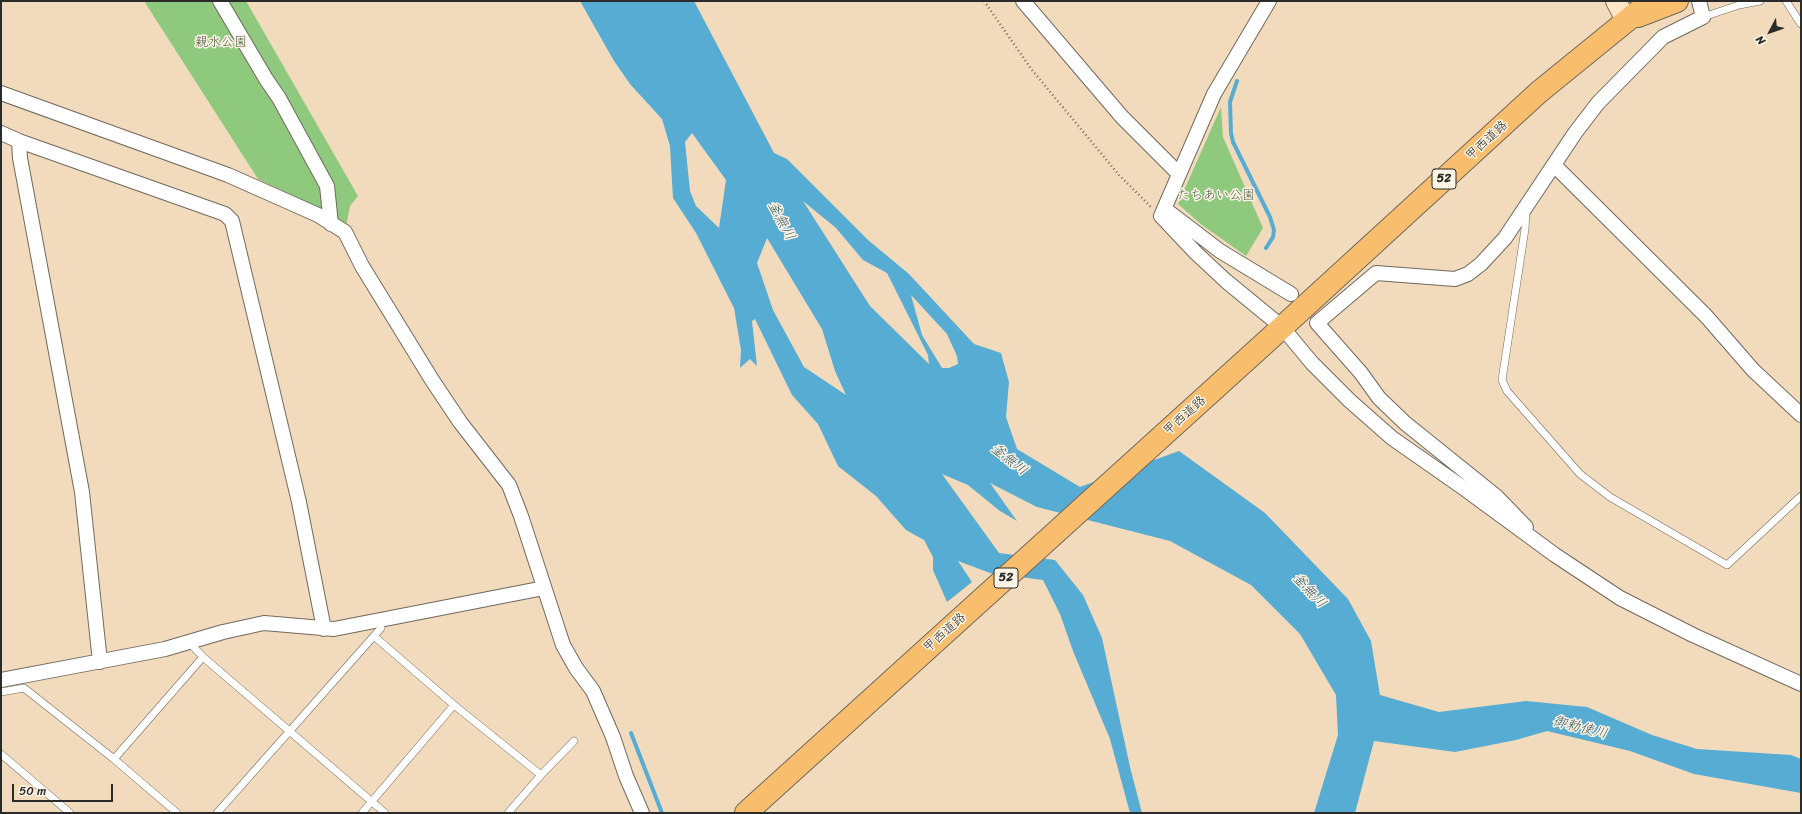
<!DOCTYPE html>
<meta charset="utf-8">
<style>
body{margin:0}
#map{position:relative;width:1802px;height:814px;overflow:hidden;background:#f1dbbc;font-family:Sriracha,sans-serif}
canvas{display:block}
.frame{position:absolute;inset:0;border:2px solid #2b2b2b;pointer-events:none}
.north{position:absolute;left:1750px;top:12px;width:40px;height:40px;-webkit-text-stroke:3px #fcf5e5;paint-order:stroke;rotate:229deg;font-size:11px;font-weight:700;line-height:16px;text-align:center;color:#2b2b2b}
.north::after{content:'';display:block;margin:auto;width:14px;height:18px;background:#2b2b2b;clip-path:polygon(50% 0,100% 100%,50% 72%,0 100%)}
.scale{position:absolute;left:12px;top:784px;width:101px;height:18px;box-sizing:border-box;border:2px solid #2b2b2b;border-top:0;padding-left:5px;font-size:12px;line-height:14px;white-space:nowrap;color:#2b2b2b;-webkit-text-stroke:3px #fcf5e5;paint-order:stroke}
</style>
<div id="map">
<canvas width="1802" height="814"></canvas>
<div class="frame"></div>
<div class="north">N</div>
<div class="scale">50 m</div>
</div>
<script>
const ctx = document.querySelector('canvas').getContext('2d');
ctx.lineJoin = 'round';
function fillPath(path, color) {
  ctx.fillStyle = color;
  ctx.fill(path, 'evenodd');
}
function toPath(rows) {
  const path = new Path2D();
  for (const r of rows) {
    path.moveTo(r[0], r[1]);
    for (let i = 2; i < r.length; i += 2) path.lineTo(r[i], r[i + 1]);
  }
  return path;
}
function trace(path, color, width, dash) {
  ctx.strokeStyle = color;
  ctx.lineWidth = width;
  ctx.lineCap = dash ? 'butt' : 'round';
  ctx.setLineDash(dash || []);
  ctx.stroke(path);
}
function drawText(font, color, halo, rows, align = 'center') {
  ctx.font = font + ' Sriracha,"Klee One",sans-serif';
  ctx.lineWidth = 3;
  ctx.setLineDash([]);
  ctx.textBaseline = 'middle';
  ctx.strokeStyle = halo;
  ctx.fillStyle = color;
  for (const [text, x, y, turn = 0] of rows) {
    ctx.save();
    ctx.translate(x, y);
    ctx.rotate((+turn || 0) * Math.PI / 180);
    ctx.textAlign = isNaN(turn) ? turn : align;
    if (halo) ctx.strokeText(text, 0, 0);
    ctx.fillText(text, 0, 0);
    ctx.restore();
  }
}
fillPath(toPath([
 [144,1,246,1,358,196,350,206,345,232,330,213,258,179],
 [1221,107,1223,137,1263,228,1246,256,1202,225,1178,204]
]), '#8ec97d');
fillPath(toPath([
 [580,1,694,1,774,153,787,159,868,240,909,274,974,344,1001,353,1009,382,1006,417,1017,449,1080,487,1179,451,1265,513,1348,599,1371,641,1380,695,1439,712,1526,701,1587,707,1652,735,1697,749,1791,755,1801,759,1801,793,1694,774,1630,751,1547,731,1516,740,1455,752,1374,741,1355,813,1314,813,1338,735,1336,695,1300,634,1251,585,1170,541,1037,507,990,483,1017,521,1000,511,968,485,942,474,999,553,1055,560,1083,595,1102,638,1130,767,1142,813,1130,813,1110,739,1073,651,1060,614,1043,580,990,573,958,561,972,582,947,602,933,570,933,557,924,540,906,530,876,496,838,466,818,424,792,395,755,319,752,321,757,366,750,359,740,368,741,350,734,308,696,233,673,198,670,146,662,119,630,84,614,61],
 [692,133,726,180,719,228,696,206,690,191,685,142],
 [803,201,836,228,863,260,887,273,928,355,929,364,870,306],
 [767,238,822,329,835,371,846,395,804,367,773,310,757,263],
 [911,295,947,334,957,356,958,364,949,368,942,368,922,335]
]), '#56acd2');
trace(toPath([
 [1237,81,1230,102,1231,133,1233,142,1270,217,1274,230,1273,237,1266,248],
 [631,733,662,813]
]), '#56acd2', 4);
const lane = toPath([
 [1786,1,1801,24],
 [1703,17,1739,5,1760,1],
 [1526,211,1525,229,1502,380,1507,391,1580,474,1610,497,1727,565,1801,496],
 [375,637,454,705,541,775],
 [189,642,203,657,385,813],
 [1,692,24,688,114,759,177,813],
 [1,754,70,813],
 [114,759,203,657],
 [217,813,381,628],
 [362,813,454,705],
 [508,813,541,775,574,741]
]);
const street = toPath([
 [220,1,266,79,279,98,327,186,331,224],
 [1023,1,1122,117,1179,174],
 [1269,1,1214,94,1161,216,1196,253,1226,281,1282,327,1312,363,1350,401,1392,438,1465,489,1555,555,1620,598,1693,635,1801,684],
 [1,93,228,175,318,215,345,232,362,266,432,380,460,422,509,485,521,516,563,645,576,668,593,691,613,737,626,776,642,813],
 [1,133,19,141,225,214,232,221,299,502,324,629],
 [19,141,20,158,82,492,100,662],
 [1554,165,1706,316,1753,370,1801,415],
 [1165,209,1220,251,1291,294],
 [1526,527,1497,497,1405,423,1379,398,1361,373,1317,323,1376,273,1455,279,1468,274,1481,264,1505,238,1575,133,1598,103,1663,37,1703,17,1699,1],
 [1,680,165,649,223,632,264,623,334,629,544,588]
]);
const secondary = toPath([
 [1616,1,1626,20]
]);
const highway = toPath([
 [1638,16,1677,1],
 [746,813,1266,342,1539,92,1651,1]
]);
trace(lane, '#70695e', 8);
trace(street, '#70695e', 16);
trace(secondary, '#70695e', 22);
trace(highway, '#70695e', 24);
trace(toPath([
 [984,1,1032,70,1119,175,1151,207]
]), '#70695e', 2.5, [1, 3]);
trace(lane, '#fff', 7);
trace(street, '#fff', 14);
trace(secondary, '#fde5c5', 20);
trace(highway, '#f9be6d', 22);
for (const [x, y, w] of [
 [1444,179,24],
 [1006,578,24]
]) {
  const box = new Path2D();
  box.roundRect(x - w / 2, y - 10, w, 20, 3);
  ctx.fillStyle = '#fcf5e5';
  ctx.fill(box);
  trace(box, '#2b2b2b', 1);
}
drawText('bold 12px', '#2b2b2b', null, [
 ["52",1444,179],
 ["52",1006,578]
]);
drawText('13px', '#495a44', '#fcf5e5', [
 ["親水公園",221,43],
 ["たちあい公園",1216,196]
]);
drawText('13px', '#2b2b2b', '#fcf5e5', [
 ["甲西道路",1487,141,-43],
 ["甲西道路",1185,416,-42],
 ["甲西道路",945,633,-42]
]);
drawText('italic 14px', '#3a5865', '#fcf5e5', [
 ["釜無川",781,221,62],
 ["釜無川",1009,460,38],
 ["釜無川",1309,591,46],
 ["御勅使川",1580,728,14]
]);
</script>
